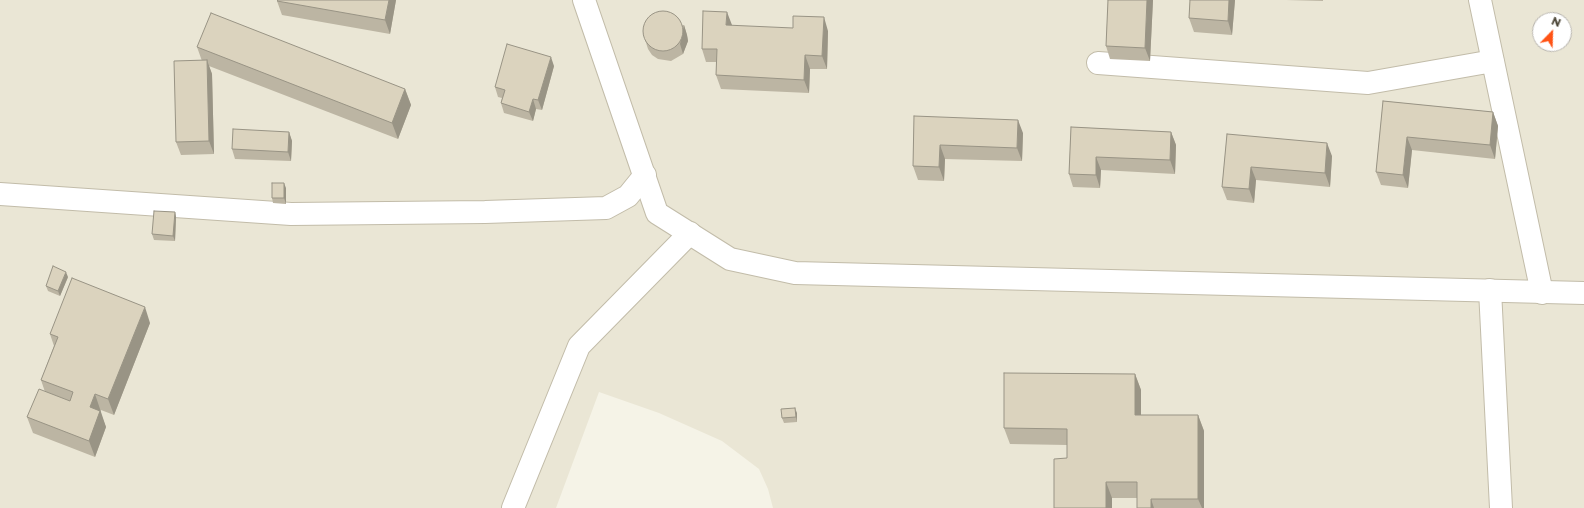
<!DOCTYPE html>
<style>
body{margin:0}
#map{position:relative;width:1584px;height:508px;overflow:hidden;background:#f5f3e7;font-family:Montserrat,sans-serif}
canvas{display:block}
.north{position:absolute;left:1532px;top:12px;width:40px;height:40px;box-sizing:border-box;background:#fff;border:1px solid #b7b4ae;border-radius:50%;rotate:23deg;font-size:11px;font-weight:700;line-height:16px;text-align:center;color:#4a4435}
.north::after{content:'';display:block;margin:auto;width:14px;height:18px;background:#ff5315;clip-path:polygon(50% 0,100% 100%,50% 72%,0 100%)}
</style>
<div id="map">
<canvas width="1584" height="508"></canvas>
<div class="north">N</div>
</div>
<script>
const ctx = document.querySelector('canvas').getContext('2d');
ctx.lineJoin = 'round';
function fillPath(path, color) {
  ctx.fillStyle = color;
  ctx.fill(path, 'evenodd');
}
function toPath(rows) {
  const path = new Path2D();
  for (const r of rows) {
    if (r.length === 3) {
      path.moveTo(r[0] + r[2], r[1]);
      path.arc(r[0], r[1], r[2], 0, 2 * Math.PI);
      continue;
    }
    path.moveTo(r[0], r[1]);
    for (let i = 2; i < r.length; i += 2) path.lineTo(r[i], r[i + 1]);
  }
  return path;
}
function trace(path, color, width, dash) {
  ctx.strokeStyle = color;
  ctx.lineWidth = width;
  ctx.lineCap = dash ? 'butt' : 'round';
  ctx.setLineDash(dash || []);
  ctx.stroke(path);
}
fillPath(toPath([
 [0,0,1584,0,1584,508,773,508,768,489,759,469,722,441,659,413,599,392,556,508,0,508],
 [1540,20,1564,20,1564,44,1540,44]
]), '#eae6d5');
const minor = toPath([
 [1480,0,1542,293],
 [1098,63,1368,83,1493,61],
 [0,194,291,214,485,212,606,208,628,196,645,175],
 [1490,290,1501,508],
 [513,508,579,346,690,233]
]);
const tertiary = toPath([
 [584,0,657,213,730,259,795,273,1584,293]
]);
trace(minor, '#c2bca9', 24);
trace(tertiary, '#c2bca9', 24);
trace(minor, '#fff', 22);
trace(tertiary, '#fff', 22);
fillPath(toPath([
 [396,0,390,34,282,15,277,1],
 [1108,0,1153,0,1150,61,1110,59,1106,46],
 [1190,0,1235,0,1232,35,1194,32,1189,18],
 [1286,0,1323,0,1323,1],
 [684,25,687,35,688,41,683,54,671,61,658,59,652,55,648,49,643,33],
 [732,26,828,31,827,69,810,69,809,93,721,89,716,75,716,62,706,62,702,49],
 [197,47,405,89,411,105,398,139,209,66,212,74,214,154,181,155,176,142,202,61],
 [554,66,542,110,536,109,533,121,504,113,501,103,502,98,498,97,495,87],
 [1383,101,1493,112,1498,126,1495,159,1412,150,1408,188,1381,185,1376,172],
 [914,116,1023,133,1022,161,945,159,944,181,918,180,913,166],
 [1071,127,1171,132,1176,145,1175,174,1101,170,1100,188,1073,187,1069,174],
 [289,132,292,141,291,161,235,159,232,149],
 [1227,134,1332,156,1330,187,1256,180,1254,203,1227,200,1222,187],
 [286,188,286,204,273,203,272,198],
 [175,212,176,217,175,241,154,240,152,234],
 [68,277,60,296,48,291,46,286],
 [150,323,114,415,101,410,100,412,106,427,95,457,33,433,27,417,45,392,41,380,54,346,50,334],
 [1135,374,1141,390,1141,415,1198,415,1204,431,1204,508,1137,508,1137,498,1112,498,1112,508,1054,508,1067,458,1067,445,1010,444,1004,428],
 [797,413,797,422,784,423,782,418]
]), '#bcb5a3');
fillPath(toPath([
 [389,0,396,0,390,34,385,20],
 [1147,0,1153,0,1150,61,1145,48],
 [1229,0,1235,0,1232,35,1228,21],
 [727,12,732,25,731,39,726,25],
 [824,17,828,31,827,69,822,56],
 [684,25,687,35,688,41,683,54,680,44],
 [805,55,810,69,809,93,804,80],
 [551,57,554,66,542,110,538,100],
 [207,60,212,74,214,154,209,141],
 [405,89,411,105,398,139,392,123],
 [533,99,536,109,533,121,529,112],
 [1493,112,1498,126,1495,159,1490,145],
 [1018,120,1023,133,1022,161,1017,148],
 [289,132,292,141,291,161,288,152],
 [1171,132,1176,145,1175,174,1170,160],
 [1407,137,1412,150,1408,188,1403,175],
 [1327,143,1332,156,1330,187,1325,173],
 [940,145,945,159,944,181,939,167],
 [1096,157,1101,170,1100,188,1096,175],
 [1251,167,1256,180,1254,203,1249,189],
 [284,183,286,188,286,204,284,198],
 [175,212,176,217,175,241,173,236],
 [66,272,68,277,60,296,58,291],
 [145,307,150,323,114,415,108,399],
 [1135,374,1141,390,1141,431,1135,415],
 [95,394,106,427,95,457,89,441,90,407],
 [795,408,797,413,797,422,796,417],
 [1198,415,1204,431,1204,508,1202,508,1198,499],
 [1106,482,1112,498,1112,508,1106,508],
 [1151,499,1154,508,1151,508]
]), '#999485');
const building = toPath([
 [278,0,389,0,385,20,277,1,278,0],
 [1108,0,1147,0,1145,48,1106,46,1108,0],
 [1190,0,1229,0,1228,21,1189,18,1190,0],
 [663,31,20],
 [703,11,727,12,726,25,793,28,793,16,824,17,822,56,805,55,804,80,716,75,717,49,702,49,703,11],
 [211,13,405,89,392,123,197,47,211,13],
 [507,44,551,57,538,100,533,99,529,112,501,103,505,90,495,87,507,44],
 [207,60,209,141,176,142,174,61,207,60],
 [1383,101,1493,112,1490,145,1407,137,1403,175,1376,172,1383,101],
 [914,116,1018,120,1017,148,940,145,939,167,913,166,914,116],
 [1071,127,1171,132,1170,160,1096,157,1096,175,1069,174,1071,127],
 [233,129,289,132,288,152,232,149,233,129],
 [1227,134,1327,143,1325,173,1251,167,1249,189,1222,187,1227,134],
 [272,183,284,183,284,198,272,198,272,183],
 [154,211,175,212,173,236,152,234,154,211],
 [53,266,66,272,58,291,46,286,53,266],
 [72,278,145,307,108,399,95,394,90,407,100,411,89,441,27,417,39,389,70,401,73,392,41,380,58,337,50,334,72,278],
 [1004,373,1135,374,1135,415,1198,415,1198,499,1151,499,1151,508,1137,508,1137,482,1106,482,1106,508,1054,508,1054,459,1067,458,1067,429,1004,428,1004,373],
 [795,408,796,417,782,418,781,409,795,408]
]);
fillPath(building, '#dbd3be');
trace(building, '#999485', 1);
</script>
